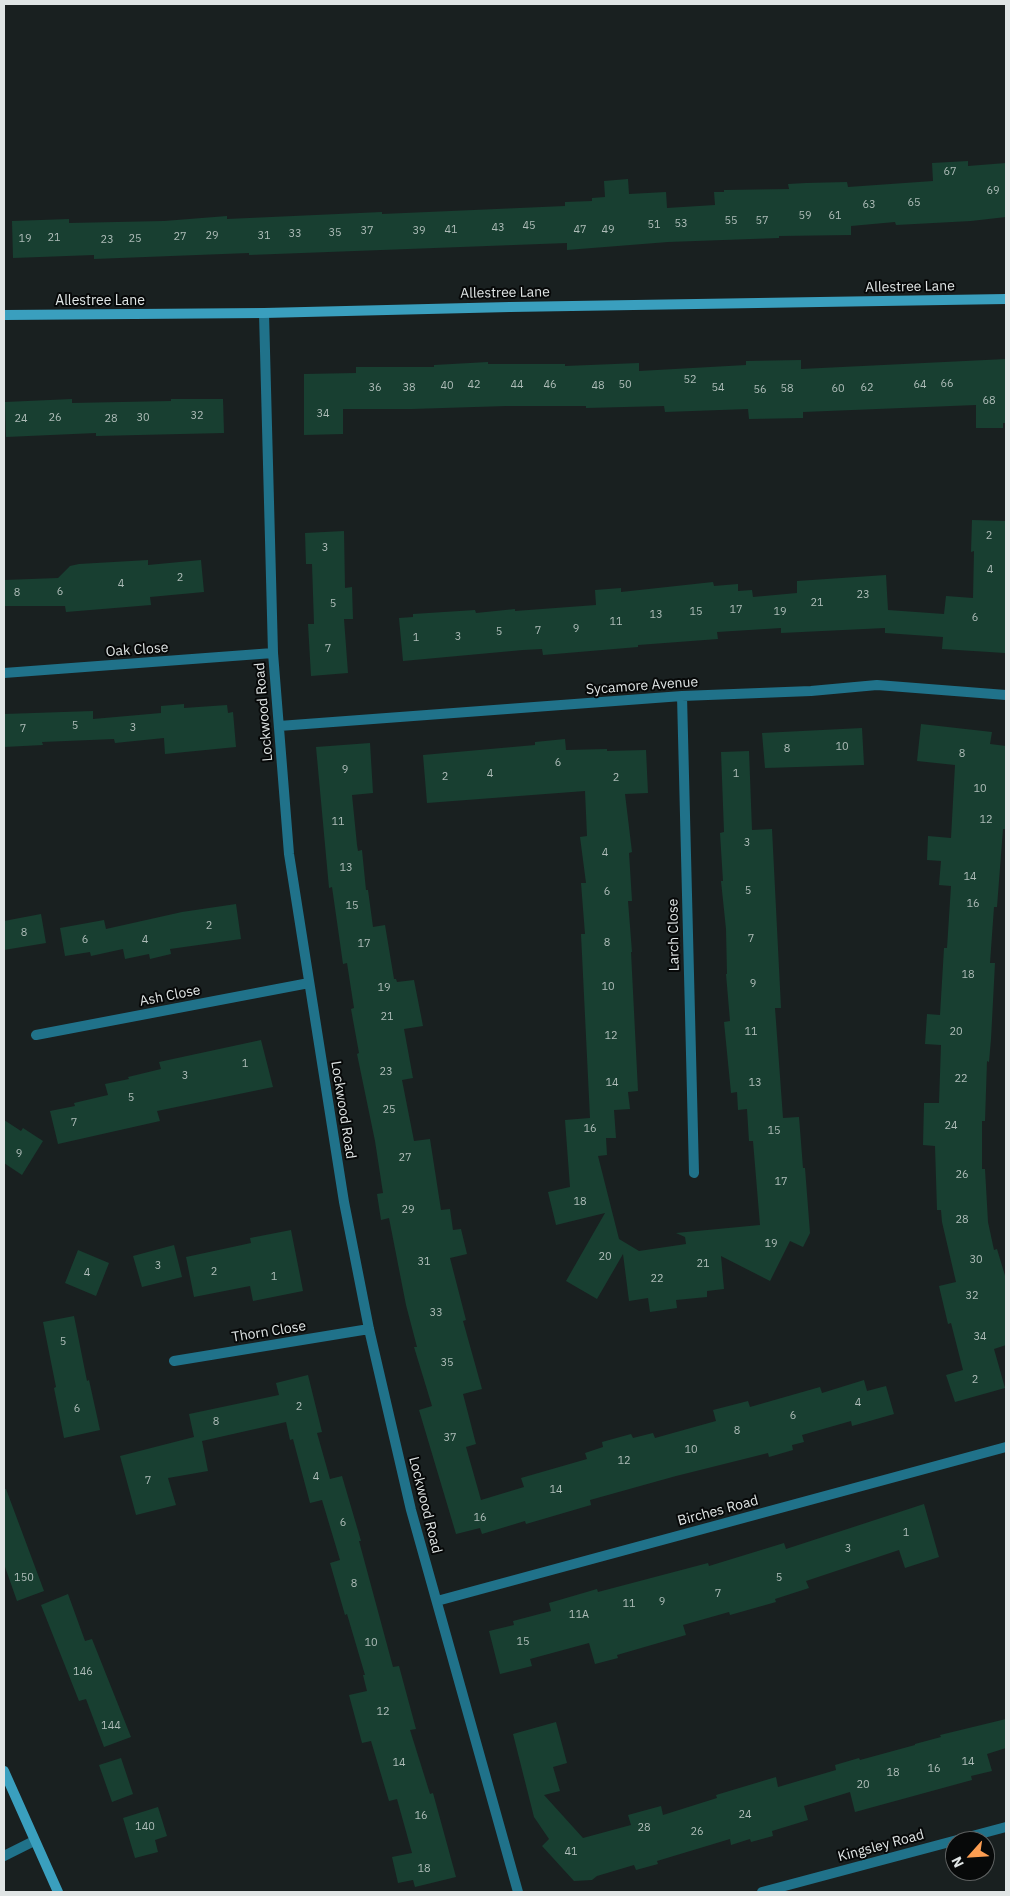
<!DOCTYPE html>
<style>
body{margin:0}
#map{position:relative;width:1010px;height:1896px;overflow:hidden;background:#192020;font-family:"IBM Plex Sans",sans-serif}
canvas{display:block}
.frame{position:absolute;inset:0;border:5px solid #e0e5e5;pointer-events:none}
.north{position:absolute;left:945px;top:1831px;width:50px;height:50px;box-sizing:border-box;background:#070909;border:1px solid #5e6161;border-radius:50%;rotate:244deg;font-size:14px;font-weight:700;line-height:20px;text-align:center;color:#e0e5e5}
.north::after{content:'';display:block;margin:auto;width:18px;height:22px;background:#fc9e52;clip-path:polygon(50% 0,100% 100%,50% 72%,0 100%)}
</style>
<div id="map">
<canvas width="1010" height="1896"></canvas>
<div class="frame"></div>
<div class="north">N</div>
</div>
<script>
const ctx = document.querySelector('canvas').getContext('2d');
ctx.lineJoin = 'round';
function fillPath(path, color) {
  ctx.fillStyle = color;
  ctx.fill(path, 'evenodd');
}
function toPath(rows) {
  const path = new Path2D();
  for (const r of rows) {
    path.moveTo(r[0], r[1]);
    for (let i = 2; i < r.length; i += 2) path.lineTo(r[i], r[i + 1]);
  }
  return path;
}
function trace(path, color, width, dash) {
  ctx.strokeStyle = color;
  ctx.lineWidth = width;
  ctx.lineCap = dash ? 'butt' : 'round';
  ctx.setLineDash(dash || []);
  ctx.stroke(path);
}
function drawText(font, color, halo, rows, align = 'center') {
  ctx.font = font + ' "IBM Plex Sans",sans-serif';
  ctx.lineWidth = 4;
  ctx.setLineDash([]);
  ctx.textBaseline = 'middle';
  ctx.strokeStyle = halo;
  ctx.fillStyle = color;
  for (const [text, x, y, turn = 0] of rows) {
    ctx.save();
    ctx.translate(x, y);
    ctx.rotate((+turn || 0) * Math.PI / 180);
    ctx.textAlign = isNaN(turn) ? turn : align;
    if (halo) ctx.strokeText(text, 0, 0);
    ctx.fillText(text, 0, 0);
    ctx.restore();
  }
}
fillPath(toPath([
 [968,161,968,166,1006,163,1006,217,971,221,896,225,895,222,851,226,851,235,779,236,779,238,668,242,567,250,567,243,249,255,249,253,94,259,94,255,13,258,12,221,69,219,69,223,164,221,227,216,227,219,382,212,382,214,565,206,565,202,592,201,592,198,605,197,604,181,628,179,629,194,666,192,667,208,715,205,714,192,724,192,724,190,789,189,788,184,806,183,847,182,848,187,933,181,932,163],
 [1006,359,1006,423,1003,423,1003,428,976,428,976,405,803,412,803,418,749,419,748,409,665,412,664,406,586,408,586,406,506,406,412,409,343,409,343,434,304,435,304,374,356,373,356,367,434,367,434,365,488,362,488,364,565,364,565,366,639,363,639,371,746,365,746,361,801,360,801,369],
 [72,399,72,403,171,401,171,399,223,399,224,433,96,436,96,433,6,437,5,402],
 [972,520,1006,521,1005,653,942,649,943,637,885,633,885,628,781,633,781,628,717,632,718,639,638,645,638,647,543,655,542,649,523,650,403,661,399,618,413,617,413,614,475,610,476,613,515,609,515,611,596,605,595,590,621,588,621,592,713,582,714,586,738,584,738,591,752,590,753,597,797,593,797,581,886,575,888,610,944,614,946,596,973,598,974,551,971,552],
 [344,531,345,588,352,587,353,619,344,619,348,673,311,676,308,624,314,624,312,564,306,564,305,533],
 [148,560,148,565,201,560,204,592,150,597,151,605,66,612,65,606,4,606,4,580,58,578,70,566,79,564],
 [184,704,184,708,227,705,228,713,233,712,236,747,165,754,164,738,115,743,114,739,42,742,43,745,4,747,4,714,93,711,93,719,161,713,161,706],
 [921,724,992,732,990,744,1006,746,1006,829,1003,829,997,907,994,907,990,963,995,963,991,1039,989,1062,987,1061,985,1121,982,1121,982,1169,985,1169,988,1222,994,1250,997,1249,1006,1279,1006,1345,994,1349,1005,1388,955,1402,946,1375,963,1370,951,1323,948,1324,939,1286,956,1282,942,1222,941,1210,937,1210,935,1146,923,1145,924,1103,939,1103,941,1045,925,1044,927,1014,940,1015,944,948,947,948,951,886,939,885,941,861,927,860,928,836,951,838,955,765,917,761],
 [862,728,864,765,765,768,762,733],
 [565,739,566,750,607,749,607,751,646,750,648,793,625,794,632,852,629,853,632,901,628,901,632,952,631,952,638,1091,628,1092,630,1109,614,1110,616,1138,606,1138,607,1155,598,1156,619,1239,639,1251,686,1244,685,1237,676,1233,760,1225,753,1141,749,1141,747,1109,738,1110,737,1092,731,1093,724,1022,730,1021,726,974,727,974,726,929,721,881,723,881,720,833,724,832,721,752,749,751,752,830,772,829,781,1008,775,1008,783,1118,799,1117,803,1168,805,1168,810,1233,803,1247,790,1241,770,1281,721,1256,724,1289,707,1291,707,1297,676,1300,677,1308,650,1312,648,1298,629,1301,623,1254,597,1299,566,1281,605,1213,556,1225,548,1192,570,1187,565,1120,590,1118,581,934,585,934,581,883,586,883,580,837,587,836,585,791,427,803,423,755,535,745,535,742],
 [370,743,373,793,352,795,357,845,358,851,362,850,366,890,368,890,373,927,385,925,394,979,396,979,397,982,414,980,423,1026,404,1029,413,1078,402,1080,414,1141,430,1139,441,1210,450,1209,453,1230,461,1229,467,1254,450,1258,466,1320,463,1321,482,1389,463,1394,476,1444,466,1447,481,1500,524,1487,521,1478,587,1459,585,1453,603,1447,602,1442,631,1434,633,1438,653,1433,655,1438,716,1421,713,1410,748,1401,750,1407,820,1387,822,1393,864,1380,867,1391,886,1386,894,1414,852,1426,851,1421,802,1435,804,1442,792,1445,793,1450,769,1457,768,1453,676,1476,590,1500,591,1505,526,1524,525,1521,482,1534,480,1528,456,1534,419,1410,432,1406,414,1347,417,1347,406,1305,389,1218,381,1220,377,1194,383,1193,375,1141,357,1054,359,1053,351,1009,354,1008,347,963,343,964,332,887,329,888,316,747],
 [236,904,241,939,170,949,171,954,150,959,149,954,125,959,123,949,91,956,90,952,65,956,60,928,104,920,106,929,182,912],
 [41,914,46,943,4,950,4,921],
 [261,1040,273,1087,157,1111,160,1121,58,1144,50,1111,75,1106,74,1103,108,1095,105,1084,129,1079,128,1077,161,1069,159,1062],
 [4,1120,21,1131,23,1128,43,1141,22,1175,4,1163],
 [291,1230,303,1291,253,1301,250,1286,194,1297,186,1257,251,1243,250,1238],
 [174,1245,182,1277,142,1287,133,1256],
 [78,1250,109,1263,96,1296,65,1283],
 [74,1316,87,1381,89,1380,100,1430,64,1438,54,1388,56,1387,43,1322],
 [308,1375,322,1432,317,1433,330,1479,342,1476,361,1541,359,1541,393,1667,399,1666,416,1729,410,1730,430,1794,433,1793,456,1877,415,1887,413,1880,398,1883,392,1857,412,1853,397,1799,389,1801,371,1741,362,1743,349,1695,367,1691,363,1675,365,1675,347,1614,345,1615,330,1563,340,1560,322,1500,310,1503,293,1439,290,1440,286,1422,202,1441,208,1471,168,1478,176,1505,136,1515,120,1456,194,1437,189,1414,279,1395,276,1383],
 [4,1489,6,1489,44,1591,17,1601,4,1564],
 [924,1504,939,1557,905,1568,899,1550,806,1581,809,1588,775,1599,776,1602,730,1615,729,1612,683,1625,686,1635,617,1655,618,1658,595,1664,589,1643,530,1659,532,1666,500,1674,489,1631,514,1625,513,1621,551,1611,549,1603,597,1589,598,1592,708,1563,709,1566,784,1543,786,1549],
 [68,1594,85,1641,92,1639,131,1737,104,1747,86,1699,79,1701,41,1605],
 [1006,1719,1006,1748,987,1754,992,1771,971,1776,972,1780,855,1812,850,1792,804,1806,808,1820,772,1831,773,1836,751,1842,750,1839,731,1845,730,1839,657,1861,658,1864,636,1870,634,1865,597,1876,592,1880,574,1881,542,1846,549,1839,534,1817,513,1734,556,1722,567,1763,553,1767,560,1791,544,1795,583,1838,631,1825,628,1815,661,1806,663,1815,717,1798,716,1795,776,1777,778,1787,836,1770,835,1765,859,1758,860,1760,915,1745,915,1744,941,1737,940,1735],
 [121,1758,133,1794,112,1802,99,1765],
 [158,1807,167,1836,155,1840,158,1852,135,1858,123,1818]
]), '#183f31');
trace(toPath([
 [264,313,273,653,289,854,344,1202,369,1329,411,1510,518,1892],
 [4,673,273,653],
 [682,696,694,1173],
 [279,726,682,696,811,691,877,685,1006,695],
 [36,1035,309,983],
 [174,1361,369,1329],
 [437,1601,1006,1447],
 [4,1856,34,1841],
 [762,1892,1006,1827]
]), '#20728a', 10);
trace(toPath([
 [4,315,264,313,510,307,1006,299],
 [4,1771,58,1892]
]), '#3a9fbe', 10);
drawText('11px', '#aebcb8', null, [
 ["67",950,172],
 ["69",993,191],
 ["65",914,203],
 ["63",869,205],
 ["59",805,216],
 ["61",835,216],
 ["55",731,221],
 ["57",762,221],
 ["53",681,224],
 ["51",654,225],
 ["45",529,226],
 ["43",498,228],
 ["41",451,230],
 ["47",580,230],
 ["49",608,230],
 ["37",367,231],
 ["39",419,231],
 ["35",335,233],
 ["33",295,234],
 ["29",212,236],
 ["31",264,236],
 ["27",180,237],
 ["21",54,238],
 ["19",25,239],
 ["25",135,239],
 ["23",107,240],
 ["52",690,380],
 ["66",947,384],
 ["42",474,385],
 ["44",517,385],
 ["46",550,385],
 ["50",625,385],
 ["64",920,385],
 ["40",447,386],
 ["48",598,386],
 ["36",375,388],
 ["38",409,388],
 ["54",718,388],
 ["62",867,388],
 ["58",787,389],
 ["60",838,389],
 ["56",760,390],
 ["68",989,401],
 ["34",323,414],
 ["32",197,416],
 ["26",55,418],
 ["30",143,418],
 ["24",21,419],
 ["28",111,419],
 ["2",989,536],
 ["3",325,548],
 ["4",990,570],
 ["2",180,578],
 ["4",121,584],
 ["6",60,592],
 ["8",17,593],
 ["23",863,595],
 ["21",817,603],
 ["5",333,604],
 ["17",736,610],
 ["15",696,612],
 ["19",780,612],
 ["13",656,615],
 ["6",975,618],
 ["11",616,622],
 ["9",576,629],
 ["7",538,631],
 ["5",499,632],
 ["3",458,637],
 ["1",416,638],
 ["7",328,649],
 ["5",75,726],
 ["3",133,728],
 ["7",23,729],
 ["10",842,747],
 ["8",787,749],
 ["8",962,754],
 ["6",558,763],
 ["9",345,770],
 ["4",490,774],
 ["1",736,774],
 ["2",445,777],
 ["2",616,778],
 ["10",980,789],
 ["12",986,820],
 ["11",338,822],
 ["3",747,843],
 ["4",605,853],
 ["13",346,868],
 ["14",970,877],
 ["5",748,891],
 ["6",607,892],
 ["16",973,904],
 ["15",352,906],
 ["2",209,926],
 ["8",24,933],
 ["7",751,939],
 ["6",85,940],
 ["4",145,940],
 ["8",607,943],
 ["17",364,944],
 ["18",968,975],
 ["9",753,984],
 ["10",608,987],
 ["19",384,988],
 ["21",387,1017],
 ["11",751,1032],
 ["20",956,1032],
 ["12",611,1036],
 ["1",245,1064],
 ["23",386,1072],
 ["3",185,1076],
 ["22",961,1079],
 ["14",612,1083],
 ["13",755,1083],
 ["5",131,1098],
 ["25",389,1110],
 ["7",74,1123],
 ["24",951,1126],
 ["16",590,1129],
 ["15",774,1131],
 ["9",19,1154],
 ["27",405,1158],
 ["26",962,1175],
 ["17",781,1182],
 ["18",580,1202],
 ["29",408,1210],
 ["28",962,1220],
 ["19",771,1244],
 ["20",605,1257],
 ["30",976,1260],
 ["31",424,1262],
 ["21",703,1264],
 ["3",158,1266],
 ["2",214,1272],
 ["4",87,1273],
 ["1",274,1277],
 ["22",657,1279],
 ["32",972,1296],
 ["33",436,1313],
 ["34",980,1337],
 ["5",63,1342],
 ["35",447,1363],
 ["2",975,1380],
 ["4",858,1403],
 ["2",299,1407],
 ["6",77,1409],
 ["6",793,1416],
 ["8",216,1422],
 ["8",737,1431],
 ["37",450,1438],
 ["10",691,1450],
 ["12",624,1461],
 ["4",316,1477],
 ["7",148,1481],
 ["14",556,1490],
 ["16",480,1518],
 ["6",343,1523],
 ["1",906,1533],
 ["3",848,1549],
 ["150",24,1578],
 ["5",779,1578],
 ["8",354,1584],
 ["7",718,1594],
 ["9",662,1602],
 ["11",629,1604],
 ["11A",579,1615],
 ["15",523,1642],
 ["10",371,1643],
 ["146",83,1672],
 ["12",383,1712],
 ["144",111,1726],
 ["14",968,1762],
 ["14",399,1763],
 ["16",934,1769],
 ["18",893,1773],
 ["20",863,1785],
 ["24",745,1815],
 ["16",421,1816],
 ["140",145,1827],
 ["28",644,1828],
 ["26",697,1832],
 ["41",571,1852],
 ["18",424,1869]
]);
drawText('14px', '#e0e5e5', '#070909', [
 ["Allestree Lane",910,287,-1],
 ["Allestree Lane",505,293,-1],
 ["Allestree Lane",100,301],
 ["Oak Close",137,650,-4],
 ["Sycamore Avenue",642,686,-4],
 ["Lockwood Road",264,712,-95],
 ["Larch Close",674,935,-91],
 ["Ash Close",170,996,-11],
 ["Lockwood Road",343,1110,81],
 ["Thorn Close",269,1332,-9],
 ["Lockwood Road",425,1505,76],
 ["Birches Road",718,1511,-15],
 ["Kingsley Road",881,1846,-15]
]);
</script>
